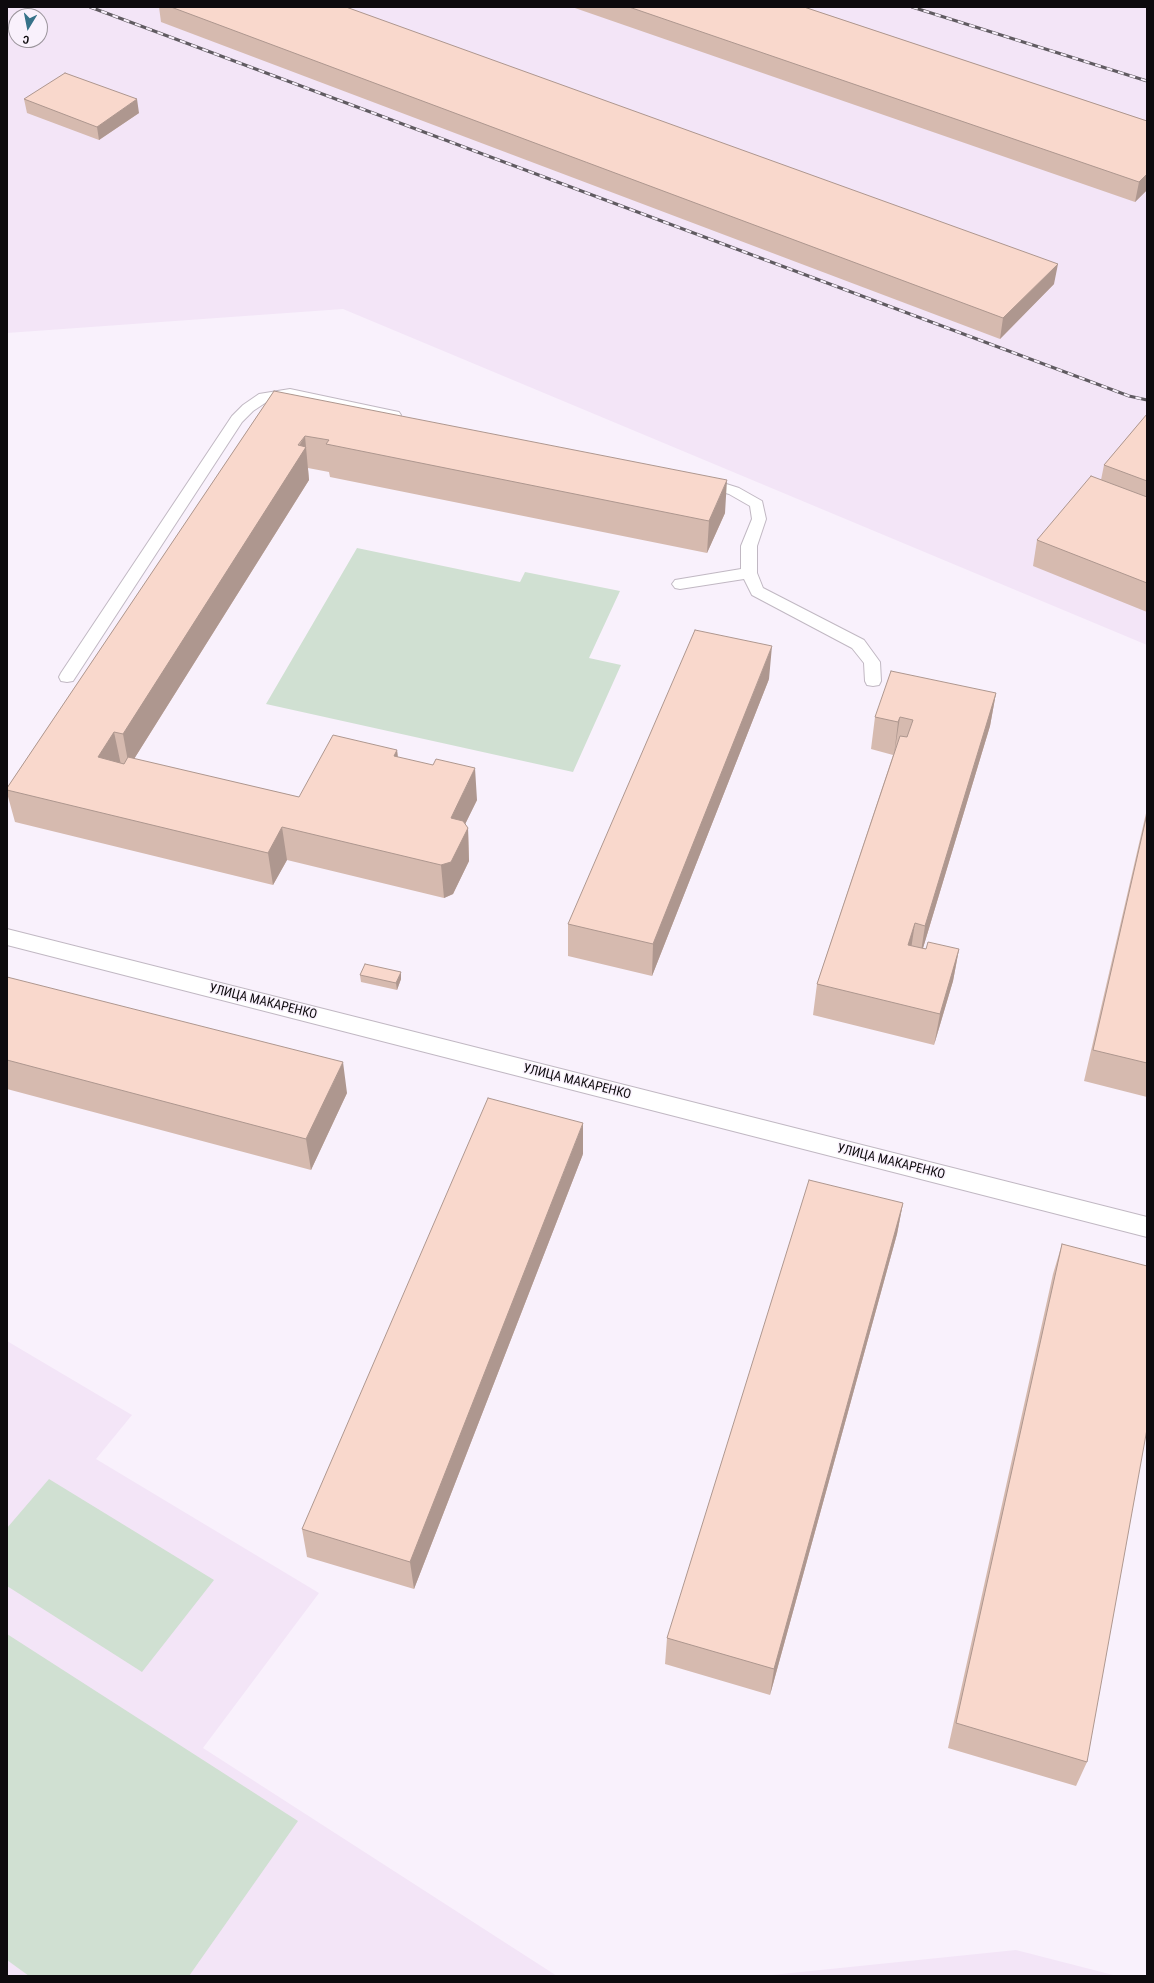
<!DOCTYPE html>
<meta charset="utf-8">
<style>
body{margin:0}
#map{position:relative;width:1154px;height:1983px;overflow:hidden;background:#f9f1fc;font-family:"Roboto Condensed",sans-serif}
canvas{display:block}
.frame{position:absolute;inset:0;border:8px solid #0d0a0d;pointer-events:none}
.north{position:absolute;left:8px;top:8px;width:40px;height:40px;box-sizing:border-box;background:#f9f1fc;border:1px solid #9b959c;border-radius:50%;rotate:190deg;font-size:11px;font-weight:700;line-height:16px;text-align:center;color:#0d0a0d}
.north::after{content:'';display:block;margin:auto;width:14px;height:18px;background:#367289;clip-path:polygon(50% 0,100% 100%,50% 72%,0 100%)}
</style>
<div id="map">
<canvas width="1154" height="1983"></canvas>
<div class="frame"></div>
<div class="north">С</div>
</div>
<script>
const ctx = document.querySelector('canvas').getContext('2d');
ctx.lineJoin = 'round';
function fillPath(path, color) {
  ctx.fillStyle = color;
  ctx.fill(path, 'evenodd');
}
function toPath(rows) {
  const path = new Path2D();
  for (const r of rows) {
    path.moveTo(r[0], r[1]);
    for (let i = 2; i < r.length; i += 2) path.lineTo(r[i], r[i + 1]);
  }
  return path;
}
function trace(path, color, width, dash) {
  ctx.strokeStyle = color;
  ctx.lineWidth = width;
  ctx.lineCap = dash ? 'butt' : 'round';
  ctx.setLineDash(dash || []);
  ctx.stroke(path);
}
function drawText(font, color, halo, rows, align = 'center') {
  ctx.font = font + ' "Roboto Condensed",sans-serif';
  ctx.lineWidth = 3;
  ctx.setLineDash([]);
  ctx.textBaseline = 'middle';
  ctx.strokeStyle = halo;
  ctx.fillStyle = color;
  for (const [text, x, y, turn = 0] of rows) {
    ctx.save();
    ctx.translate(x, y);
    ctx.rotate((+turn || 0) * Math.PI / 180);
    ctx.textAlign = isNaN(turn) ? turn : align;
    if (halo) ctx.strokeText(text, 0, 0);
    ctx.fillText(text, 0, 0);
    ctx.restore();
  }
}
fillPath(toPath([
 [7,7,1147,7,1147,645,343,309,7,333],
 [16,16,40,16,40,40,16,40],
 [7,1341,132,1415,96,1459,319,1593,203,1748,557,1976,7,1976],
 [1016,1950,1117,1976,762,1976]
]), '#f3e5f7');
fillPath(toPath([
 [357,548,520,582,525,572,620,591,589,658,621,665,573,772,266,704],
 [49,1479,214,1580,142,1672,7,1586,7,1528],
 [7,1634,298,1821,189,1976,29,1976,7,1960]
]), '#d0e0d2');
const lane = toPath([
 [290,389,394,411,399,412,401,415,399,418,394,419,290,397,268,401,253,411,242,422,73,681,67,682,61,681,59,677,61,673,232,416,243,405,259,394,290,389],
 [704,477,739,488,762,501,766,519,757,546,757,573,763,588,864,640,880,662,881,681,879,685,873,686,867,685,865,681,864,663,852,648,752,595,744,579,680,589,675,588,672,584,675,580,741,569,741,546,752,519,750,506,729,494,699,485,697,482,699,479,704,477]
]);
const secondary = toPath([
 [7,929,1147,1217,1147,1237,7,945,7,929]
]);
trace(lane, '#c1b8c3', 2);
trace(secondary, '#c1b8c3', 2);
fillPath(lane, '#fff');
fillPath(secondary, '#fff');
const rail = toPath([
 [90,7,1129,396,1147,400],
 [912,7,1147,81]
]);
trace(rail, '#605b61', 3);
trace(rail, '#f9f1fc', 2, [6]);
fillPath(toPath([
 [159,7,346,7,1054,284,1000,339,161,22],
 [572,7,804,7,1147,121,1147,190,1135,202],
 [24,99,139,113,99,140,27,113],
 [274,391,725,513,707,553,330,477,329,472,308,468,309,480,134,759,299,797,397,750,398,757,477,800,465,824,468,828,469,861,453,894,444,898,287,860,273,885,15,822,7,793,7,788],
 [1147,414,1147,612,1033,566,1037,540,1101,480,1104,465],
 [769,679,652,976,568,956,568,924],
 [996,693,990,726,923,948,926,949,959,949,953,981,934,1045,813,1015,817,984,893,755,871,749,875,717],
 [1147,809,1147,1097,1084,1081],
 [360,975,401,979,397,990,361,982],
 [7,977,347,1093,311,1170,7,1089],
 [583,1154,414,1589,307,1557,302,1529],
 [903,1203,897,1234,770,1695,665,1664,667,1638],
 [1062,1244,1087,1762,1076,1786,948,1748,1053,1274]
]), '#d6baaf');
fillPath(toPath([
 [137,99,139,113,99,140,97,127],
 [1147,174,1147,190,1135,202,1139,182],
 [1058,264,1054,284,1000,339,1003,318],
 [305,436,309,480,129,767,123,734],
 [727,480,725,513,707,553,709,521],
 [772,646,769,679,652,976,653,944],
 [996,693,990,726,920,958,925,926],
 [900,717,895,749,894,755,898,722],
 [114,732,121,765,98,757],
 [397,750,400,782,394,756],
 [475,768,477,800,452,851,451,818],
 [282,827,287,860,273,885,268,853],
 [468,828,469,861,453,894,444,898,441,865],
 [915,923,910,956,908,945],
 [959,949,953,981,934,1045,940,1014],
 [401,972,401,979,397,990,396,983],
 [343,1062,347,1093,311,1170,306,1139],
 [583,1123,583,1154,414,1589,410,1562],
 [903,1203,897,1234,770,1695,774,1669]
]), '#ae978f');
const building = toPath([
 [171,7,346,7,1058,264,1003,318,171,7],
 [629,7,804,7,1147,121,1147,174,1139,182,629,7],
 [65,73,137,99,97,127,24,99,65,73],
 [274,391,727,480,709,521,326,444,329,440,305,436,298,445,306,447,123,734,114,732,98,757,124,764,128,757,299,797,333,735,397,750,394,756,433,765,436,759,475,768,451,818,463,821,468,828,451,862,441,865,282,827,268,853,7,790,7,788,274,391],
 [1147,414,1147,481,1104,465,1147,414],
 [1091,476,1147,497,1147,583,1037,540,1091,476],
 [695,630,772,646,653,944,568,924,695,630],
 [891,671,996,693,925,926,915,923,908,945,926,949,928,942,959,949,940,1014,817,984,900,736,907,737,913,720,900,717,898,722,875,717,891,671],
 [1147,814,1147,1063,1093,1050,1147,814],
 [365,964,401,972,396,983,360,975,365,964],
 [7,977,343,1062,306,1139,7,1060,7,977],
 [488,1098,583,1123,410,1562,302,1529,488,1098],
 [809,1180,903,1203,774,1669,667,1638,809,1180],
 [1062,1244,1147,1266,1147,1429,1087,1762,956,1723,1062,1244]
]);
fillPath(building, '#f9d8cc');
trace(building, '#ae978f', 1);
drawText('13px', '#0d0a0d', '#f9f1fc', [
 ["УЛИЦА МАКАРЕНКО",263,1002,14],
 ["УЛИЦА МАКАРЕНКО",577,1082,14],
 ["УЛИЦА МАКАРЕНКО",891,1162,14]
]);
</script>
